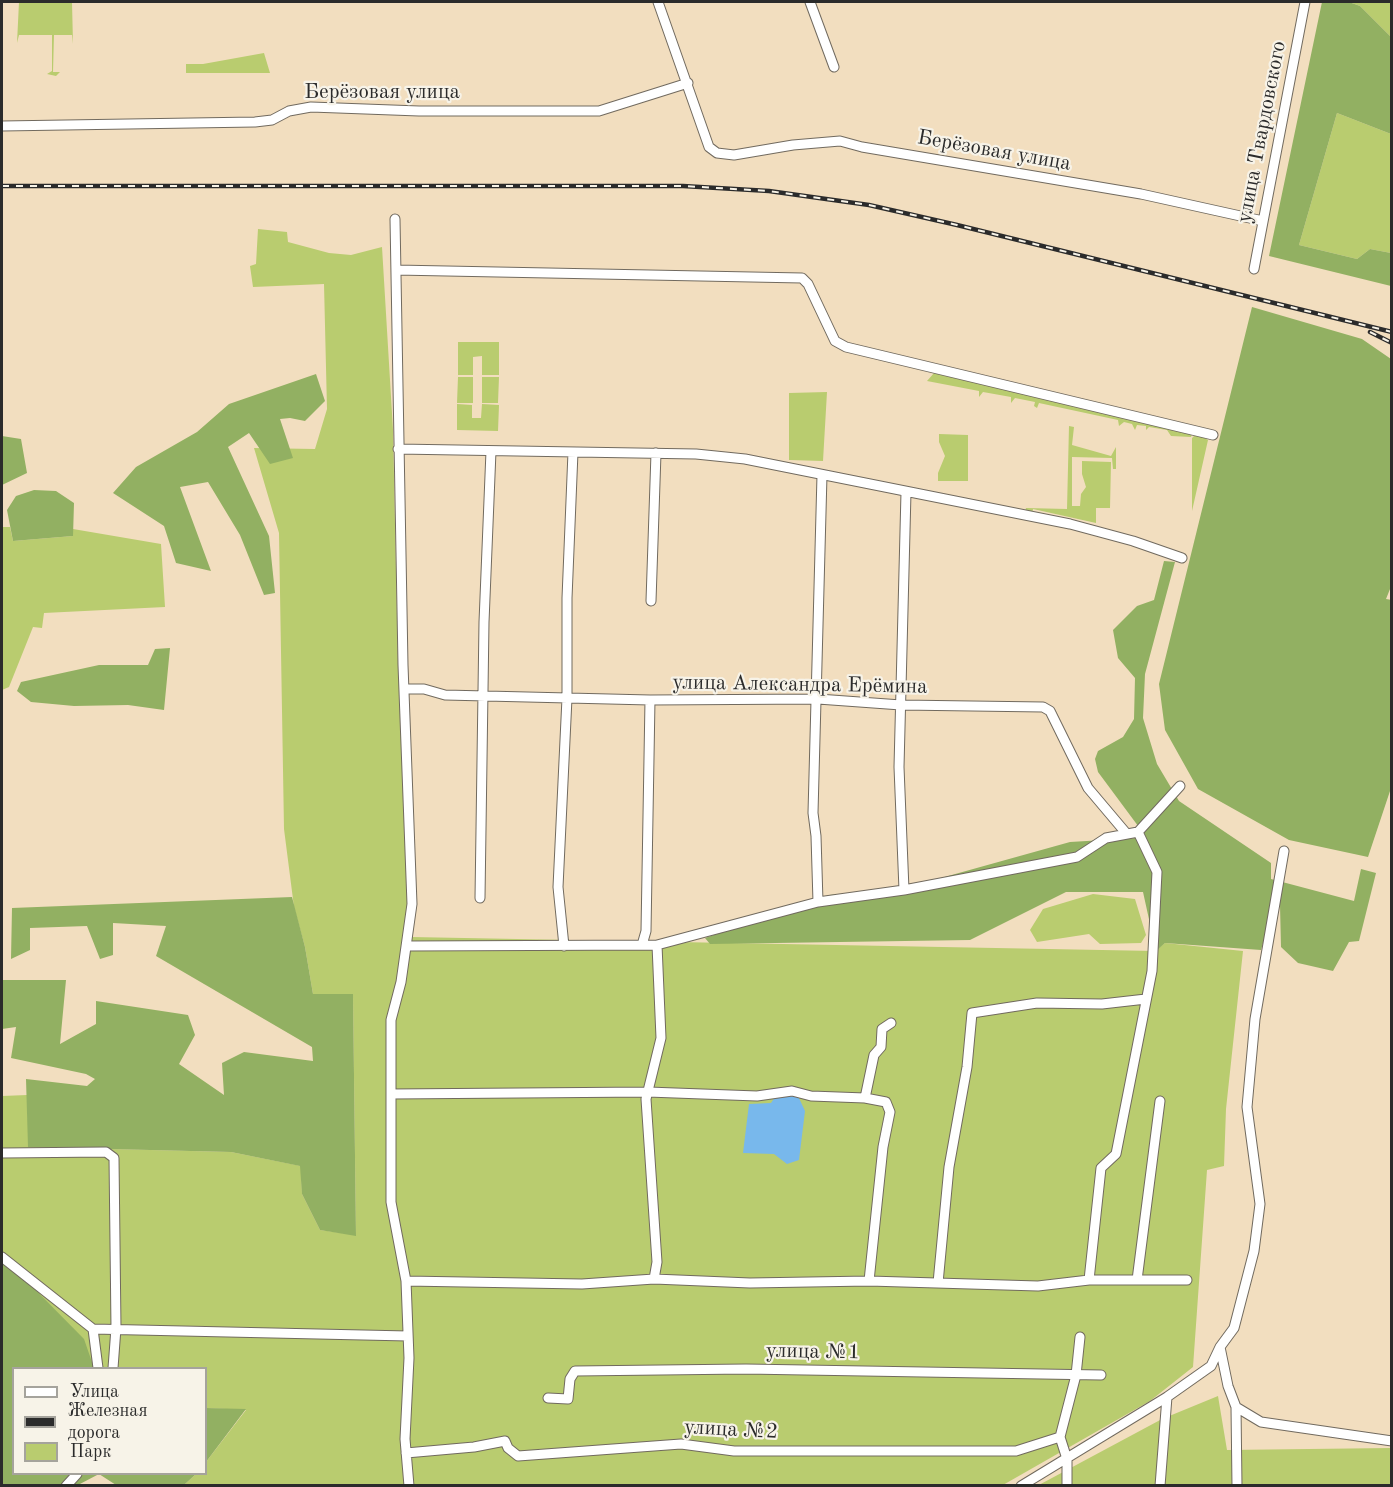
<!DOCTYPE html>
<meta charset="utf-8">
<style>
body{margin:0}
#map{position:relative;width:1393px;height:1487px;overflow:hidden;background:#f2debf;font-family:"Old Standard TT",serif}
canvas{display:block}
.frame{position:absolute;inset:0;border:3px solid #2b2b2b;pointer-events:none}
.legend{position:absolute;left:12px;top:1367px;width:195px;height:108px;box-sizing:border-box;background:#f7f3e8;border:2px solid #a5a39c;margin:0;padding:8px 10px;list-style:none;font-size:18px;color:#2b2b2b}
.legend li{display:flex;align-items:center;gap:12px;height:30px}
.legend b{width:30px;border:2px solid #a5a39c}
</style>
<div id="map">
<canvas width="1393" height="1487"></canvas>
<div class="frame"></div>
<ul class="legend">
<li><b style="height:8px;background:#fff"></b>Улица</li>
<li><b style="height:8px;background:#2b2b2b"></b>Железная дорога</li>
<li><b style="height:16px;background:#b9cc6f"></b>Парк</li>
</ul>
</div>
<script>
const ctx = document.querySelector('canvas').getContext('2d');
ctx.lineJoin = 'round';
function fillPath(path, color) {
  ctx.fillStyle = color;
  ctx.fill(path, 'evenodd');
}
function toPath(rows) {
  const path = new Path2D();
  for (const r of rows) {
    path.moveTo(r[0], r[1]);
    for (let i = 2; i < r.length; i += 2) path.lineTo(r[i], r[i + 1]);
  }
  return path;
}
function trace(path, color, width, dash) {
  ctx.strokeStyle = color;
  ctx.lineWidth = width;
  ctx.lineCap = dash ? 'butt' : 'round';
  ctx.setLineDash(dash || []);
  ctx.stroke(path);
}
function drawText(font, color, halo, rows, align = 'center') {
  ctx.font = font + ' "Old Standard TT",serif';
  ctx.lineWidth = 4.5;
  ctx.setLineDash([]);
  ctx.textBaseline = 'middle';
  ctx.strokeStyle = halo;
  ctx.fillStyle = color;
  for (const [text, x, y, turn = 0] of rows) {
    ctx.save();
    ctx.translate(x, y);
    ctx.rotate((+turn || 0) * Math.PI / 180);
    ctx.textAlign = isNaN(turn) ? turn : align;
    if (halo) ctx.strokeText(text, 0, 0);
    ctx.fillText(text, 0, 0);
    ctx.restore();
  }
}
fillPath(toPath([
 [19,2,72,2,73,44,72,35,54,35,53,72,60,72,56,76,47,74,52,71,52,35,19,35,17,43],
 [1349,2,1391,2,1391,37,1360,6],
 [264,53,270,73,186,73,186,64,203,64],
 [1337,113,1391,134,1391,253,1370,249,1357,259,1299,245],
 [258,229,287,232,288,242,329,253,351,255,382,247,393,430,398,664,411,937,1155,951,1165,943,1243,951,1226,1109,1224,1166,1207,1170,1193,1367,1150,1401,1003,1485,184,1485,196,1474,206,1474,206,1462,246,1410,206,1408,206,1368,94,1368,2,1256,2,1096,27,1095,29,1147,231,1152,301,1166,302,1194,320,1230,356,1235,353,995,313,994,305,947,294,907,284,829,279,533,254,448,315,449,327,409,324,284,253,287,250,266,256,264],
 [458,342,499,342,499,375,482,375,482,356,473,357,473,375,458,375],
 [934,373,1192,434,1191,437,1171,436,1167,430,1149,427,1146,430,1146,426,1137,425,1135,430,1132,424,1124,422,1119,426,1118,420,1039,403,1037,408,1034,406,1035,402,1015,398,1011,403,1011,397,983,392,979,397,979,391,927,381],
 [458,377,473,377,473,403,457,403],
 [482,377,499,377,498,403,482,403],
 [827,392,823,461,789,460,789,393],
 [457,404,472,405,472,418,481,418,482,404,499,405,498,431,457,430],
 [1069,426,1074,427,1072,445,1111,456,1116,447,1116,469,1113,469,1112,458,1072,457,1072,506,1080,506,1081,494,1086,487,1082,474,1082,461,1111,462,1110,508,1096,508,1096,523,1033,509,1032,515,1025,511,1026,508,1067,509],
 [1197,433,1208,440,1192,511,1192,438],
 [939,434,968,435,968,481,938,481,938,473,945,456,939,442],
 [2,527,10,527,13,541,73,536,73,529,161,544,165,607,44,613,42,628,33,627,9,687,2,690],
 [1093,894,1135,899,1146,935,1141,943,1100,944,1089,934,1037,942,1030,930,1043,909],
 [1218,1396,1227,1450,1391,1448,1391,1485,1037,1486,1162,1419]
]), '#b9cc6f');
fillPath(toPath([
 [1322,2,1349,2,1360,6,1391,37,1391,134,1337,113,1299,245,1357,259,1370,249,1391,253,1391,286,1269,256],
 [1252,307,1362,339,1391,359,1392,584,1386,599,1392,600,1392,785,1368,857,1289,840,1198,789,1165,730,1159,684],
 [316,374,325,401,305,421,290,418,280,419,293,458,270,464,249,433,228,447,269,536,275,593,264,595,240,535,208,482,180,487,211,571,176,563,164,526,113,493,136,467,197,432,229,404],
 [2,436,21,439,27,473,2,485],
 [34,490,56,491,74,503,73,536,13,541,7,510,16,496],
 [1164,561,1175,562,1145,674,1143,718,1157,764,1179,801,1271,863,1271,879,1354,901,1361,869,1376,873,1359,941,1349,942,1333,971,1298,963,1281,947,1280,905,1273,908,1261,950,1165,943,1156,951,1143,892,1066,892,970,940,710,944,705,938,829,895,905,888,1070,842,1137,838,1144,834,1098,772,1095,759,1098,751,1123,737,1134,719,1135,678,1118,658,1113,630,1137,606,1154,600],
 [170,648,164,710,128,705,74,706,31,702,17,691,21,682,99,665,148,665,155,649],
 [292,897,305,947,313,994,353,994,356,1236,320,1230,302,1194,300,1166,231,1152,28,1147,26,1079,87,1086,95,1079,86,1074,11,1058,16,1027,2,1029,2,980,66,980,60,1044,96,1024,96,1001,188,1015,195,1035,179,1064,224,1095,222,1063,244,1052,313,1061,312,1047,156,956,166,926,113,923,113,955,100,959,87,926,30,928,30,950,11,959,12,908],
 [2,1256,84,1339,94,1368,14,1368,14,1474,196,1474,184,1485,116,1485,99,1474,78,1485,2,1485],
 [206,1408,246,1409,206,1462]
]), '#92b062');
fillPath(toPath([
 [777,1094,798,1096,805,1111,799,1160,787,1164,774,1154,743,1153,749,1104,771,1103]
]), '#78b8ec');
const minor = toPath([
 [658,2,709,147,717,153,734,155,793,145,840,141,862,147,1141,194,1263,221],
 [810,2,834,67],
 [2,126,255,122,272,120,289,111,311,107,419,111,599,111,688,83],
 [395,219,403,665,412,904,401,982,391,1020,391,1202,406,1281,409,1358,405,1439,409,1486],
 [1254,269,1305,2],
 [396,270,802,278,808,284,835,341,846,347,1213,435],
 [398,449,696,454,745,459,1070,524,1133,541,1182,558],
 [651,601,656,453],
 [404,689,424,689,445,695,650,700,818,699,901,705,1043,707,1050,711,1088,788,1126,833],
 [904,890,899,767,906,492],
 [480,898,484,622,491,451],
 [818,902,816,836,813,813,822,475],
 [642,945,646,931,650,700],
 [406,946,657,945,818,902,904,890,1077,857,1106,838,1138,832,1180,786],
 [564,946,558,887,567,698,567,598,573,452],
 [391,1094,648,1092,757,1096,792,1091,811,1096,865,1098],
 [2,1153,106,1152,114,1158,116,1328,113,1368],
 [2,1257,93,1329,98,1368],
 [654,1279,657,1262,646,1099,661,1038,657,945],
 [1089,1280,1101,1168,1116,1154,1152,971,1157,872,1138,832],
 [1137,1280,1160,1101],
 [406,1281,582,1284,654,1279,750,1283,869,1281,1038,1286,1089,1280,1187,1280],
 [869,1281,883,1147,890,1112,886,1102,865,1098,874,1055,881,1047,882,1029,891,1023],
 [938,1283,949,1167,967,1067,972,1013,1037,1003,1102,1004,1146,999],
 [93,1329,408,1336],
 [1220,1347,1228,1386,1236,1407,1261,1422,1392,1441],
 [548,1398,568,1399,570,1379,575,1371,746,1369,1101,1375],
 [1236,1407,1237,1486],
 [406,1453,474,1447,505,1441,508,1448,518,1456,681,1444,734,1451,1016,1451,1060,1437],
 [66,1486,77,1474],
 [1021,1486,1167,1397,1211,1366,1220,1347,1234,1328,1254,1251,1260,1204,1247,1107,1255,1019,1284,851],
 [1067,1486,1067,1459,1060,1437,1076,1375,1080,1337],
 [1160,1486,1167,1397]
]);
trace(minor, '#716a5f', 11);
trace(minor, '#fff', 9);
const rail = toPath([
 [2,186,683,186,769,191,869,205,957,225,1392,332],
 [1370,332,1392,343]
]);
trace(rail, '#2b2b2b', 4.5);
trace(rail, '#f7f3e8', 2, [7]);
drawText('21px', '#2b2b2b', '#f7f3e8', [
 ["Берёзовая улица",382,92],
 ["улица Твардовского",1262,132,-79],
 ["Берёзовая улица",994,151,10],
 ["улица Александра Ерёмина",800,685,1],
 ["улица №1",813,1352,1],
 ["улица №2",731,1430,3]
]);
</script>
